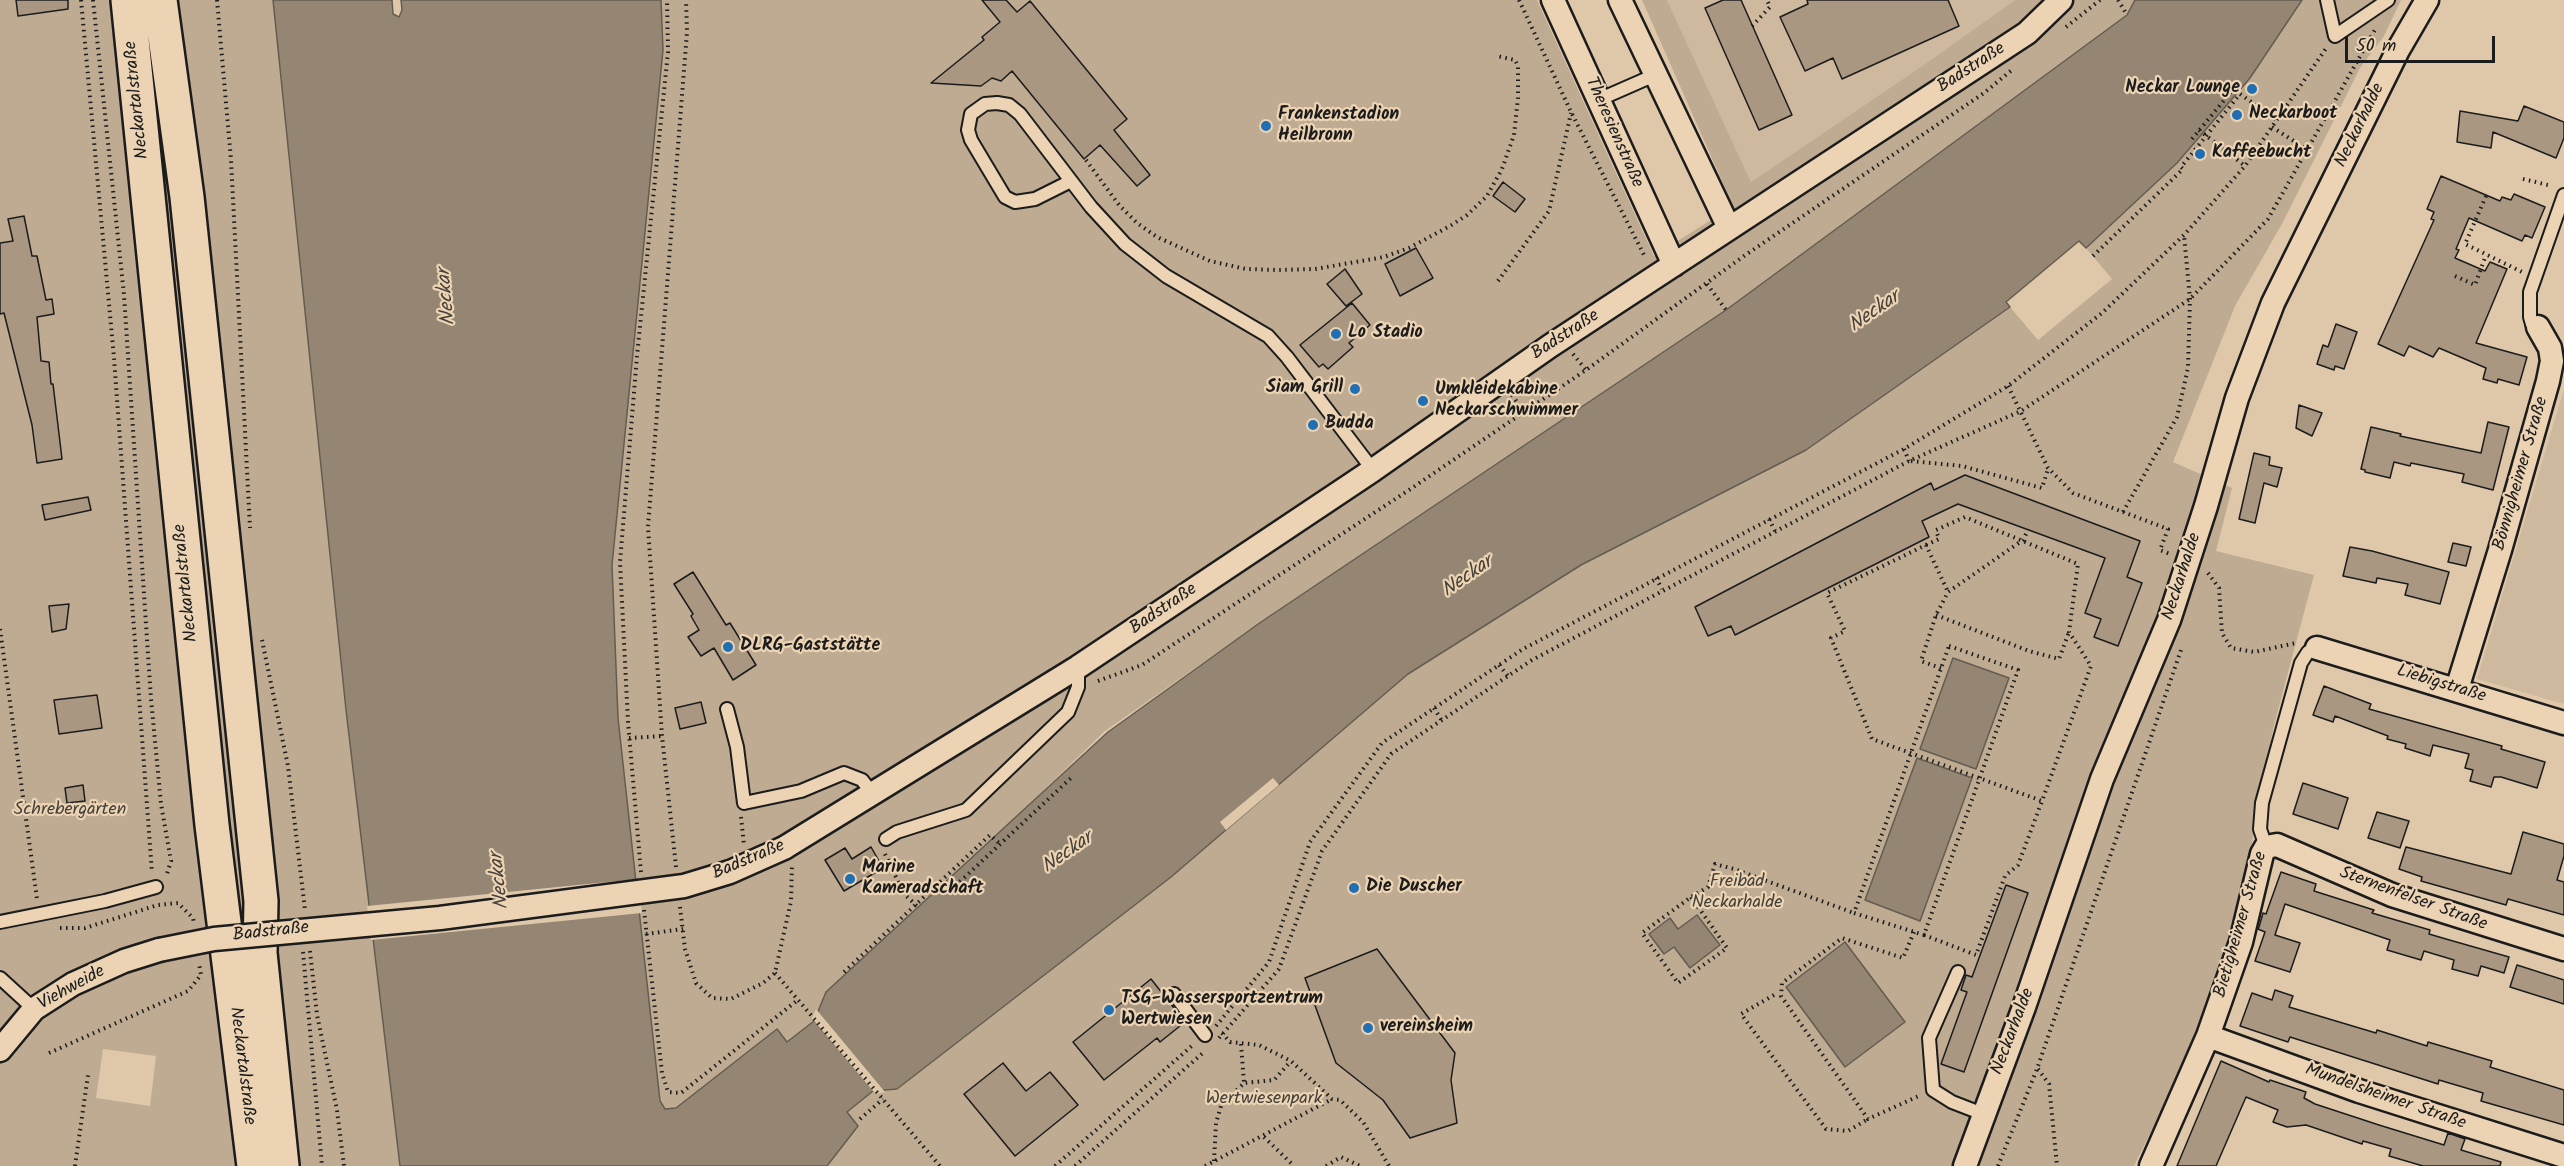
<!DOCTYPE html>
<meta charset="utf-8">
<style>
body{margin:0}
#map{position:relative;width:2564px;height:1166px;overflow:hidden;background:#dfc8aa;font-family:Kalam,sans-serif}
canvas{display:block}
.scale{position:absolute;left:2345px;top:36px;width:150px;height:27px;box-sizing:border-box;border:3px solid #1c1c1c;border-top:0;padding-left:8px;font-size:18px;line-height:21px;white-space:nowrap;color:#1c1c1c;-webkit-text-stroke:4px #ebd3b3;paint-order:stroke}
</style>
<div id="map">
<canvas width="2564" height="1166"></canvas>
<div class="scale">50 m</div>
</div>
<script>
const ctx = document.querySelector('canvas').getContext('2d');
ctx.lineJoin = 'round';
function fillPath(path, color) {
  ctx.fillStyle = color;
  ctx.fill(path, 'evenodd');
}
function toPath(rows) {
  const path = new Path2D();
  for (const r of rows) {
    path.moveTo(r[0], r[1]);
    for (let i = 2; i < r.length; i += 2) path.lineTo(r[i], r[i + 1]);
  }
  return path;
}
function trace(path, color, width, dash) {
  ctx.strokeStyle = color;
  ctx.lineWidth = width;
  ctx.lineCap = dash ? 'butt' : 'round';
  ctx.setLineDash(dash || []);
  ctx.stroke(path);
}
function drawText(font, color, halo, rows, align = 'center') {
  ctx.font = font + ' Kalam,sans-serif';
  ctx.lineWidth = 4.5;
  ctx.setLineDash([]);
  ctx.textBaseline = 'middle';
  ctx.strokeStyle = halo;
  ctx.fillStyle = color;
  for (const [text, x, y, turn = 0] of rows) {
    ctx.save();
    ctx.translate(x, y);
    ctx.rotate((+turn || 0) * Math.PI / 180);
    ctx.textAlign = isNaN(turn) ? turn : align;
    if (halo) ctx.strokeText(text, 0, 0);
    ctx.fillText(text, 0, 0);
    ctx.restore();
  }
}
fillPath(toPath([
 [1667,0,2015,0,1925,64,1751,182],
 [2564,389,2564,704,2477,679]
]), '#cfb99e');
fillPath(toPath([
 [0,0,273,0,346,710,400,1166,0,1166],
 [103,1049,156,1056,150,1106,96,1098],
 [661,0,1537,0,1654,256,1733,206,1642,0,1667,0,1751,182,1925,64,2015,0,2135,0,2127,15,1726,310,1261,622,1105,731,944,886,826,992,815,1021,787,1042,777,1030,676,1108,665,1109,660,1101,618,718,612,565,663,50],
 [2302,0,2401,0,2384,36,2360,68,2283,222,2235,306,2173,462,2232,488,2216,551,2314,575,2273,729,2241,902,2189,1055,2134,1166,827,1166,857,1126,846,1112,873,1091,898,1089,1171,877,1408,674,1581,565,1806,450,2010,307,2038,340,2112,279,2086,248,2177,163,2250,78]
]), '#beab92');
const water = toPath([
 [273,0,392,0,393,14,399,17,402,10,401,0,661,0,663,50,612,565,618,718,660,1101,665,1109,676,1108,777,1029,787,1042,814,1021,826,992,1108,732,1261,622,1726,310,2127,15,2135,0,2302,0,2250,78,2177,163,2086,248,2079,241,2006,302,2010,307,1806,450,1581,565,1408,674,1171,877,897,1089,873,1091,847,1112,858,1126,827,1166,400,1166,346,710,273,0],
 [1953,658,2009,678,1976,769,1920,749,1953,658],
 [1917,758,1972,778,1920,921,1865,900,1917,758],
 [1697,915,1720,945,1690,968,1674,947,1664,954,1649,934,1670,918,1678,929,1697,915],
 [1845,942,1905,1022,1845,1067,1786,987,1845,942]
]);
fillPath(water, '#948673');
trace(water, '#645c50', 1.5);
fillPath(toPath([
 [1273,778,1279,785,1226,830,1220,822],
 [638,879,642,913,371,940,367,906],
 [816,1009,885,1092,875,1094,873,1091,812,1018]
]), '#dfc8aa');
const building = toPath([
 [16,0,68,0,68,9,18,16,16,0],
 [982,0,1006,0,1017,12,1030,1,1127,119,1114,130,1150,175,1137,186,1100,145,1084,159,1012,71,1001,81,992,78,981,86,931,83,984,40,982,37,1000,22,982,0],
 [1723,0,1741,0,1792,115,1759,130,1705,8,1723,0],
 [1807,0,1948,0,1959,26,1842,79,1833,58,1805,71,1780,17,1808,4,1807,0],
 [2524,106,2564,122,2564,138,2556,158,2493,132,2491,148,2457,142,2460,111,2518,121,2524,106],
 [2441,176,2500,201,2502,197,2511,200,2514,194,2545,207,2532,238,2525,235,2522,241,2469,218,2456,249,2459,250,2455,258,2485,271,2490,262,2507,269,2476,343,2527,357,2519,385,2498,379,2497,383,2483,379,2486,368,2439,348,2433,357,2409,346,2404,356,2378,344,2434,220,2431,219,2434,212,2427,209,2441,176],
 [1503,182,1525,199,1515,212,1493,196,1503,182],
 [24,216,32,256,37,256,46,300,52,299,54,314,37,317,41,361,49,362,51,384,53,384,62,459,37,463,32,425,4,313,0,314,0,243,13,241,8,219,24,216],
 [1416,248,1433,278,1400,296,1385,264,1416,248],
 [1345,269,1362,294,1346,306,1327,284,1345,269],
 [1352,303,1370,325,1349,343,1353,347,1328,369,1323,364,1319,367,1300,345,1352,303],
 [2336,324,2357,332,2344,369,2335,366,2334,370,2317,364,2323,345,2328,347,2336,324],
 [2299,405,2322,413,2312,436,2296,428,2299,405],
 [2488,422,2509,427,2493,490,2462,482,2464,474,2411,463,2410,466,2394,462,2390,478,2365,472,2365,470,2361,469,2371,427,2401,434,2400,436,2481,453,2488,422],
 [2254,453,2270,457,2269,465,2282,468,2277,487,2264,483,2255,523,2239,519,2254,453],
 [1965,475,2140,541,2127,577,2142,583,2118,646,2094,637,2101,619,2085,613,2105,558,1958,504,1922,521,1929,537,1735,635,1731,626,1708,636,1695,607,1931,483,1934,490,1965,475],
 [88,497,91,510,45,520,42,505,88,497],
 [2453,543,2471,547,2466,566,2448,562,2453,543],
 [2350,547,2372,551,2449,572,2440,604,2405,595,2408,584,2377,578,2376,583,2343,576,2350,547],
 [693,572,726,625,730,623,756,665,733,680,714,648,701,656,688,637,699,630,691,616,693,614,674,584,693,572],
 [69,604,66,629,52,632,49,606,69,604],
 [2324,686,2371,704,2369,709,2502,746,2501,749,2545,762,2537,788,2501,777,2494,777,2491,787,2470,781,2473,770,2465,768,2469,754,2433,745,2430,756,2405,748,2406,744,2387,739,2388,736,2335,716,2333,722,2313,715,2324,686],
 [97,695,102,728,59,734,54,700,97,695],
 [701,702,706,723,680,729,675,708,701,702],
 [2303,783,2348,798,2338,829,2293,814,2303,783],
 [83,785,85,801,67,803,65,788,83,785],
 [2377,812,2409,821,2400,848,2368,838,2377,812],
 [2523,832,2564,844,2564,856,2557,880,2564,882,2564,915,2508,899,2506,905,2421,881,2422,877,2399,869,2406,847,2511,874,2523,832],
 [871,847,883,868,844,891,825,860,845,848,852,859,871,847],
 [2281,872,2316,884,2314,891,2374,910,2372,913,2430,930,2429,934,2446,939,2509,957,2504,973,2481,966,2478,976,2452,969,2454,960,2424,951,2421,960,2387,950,2390,940,2285,904,2275,935,2300,943,2290,972,2255,961,2265,932,2258,929,2259,927,2263,913,2266,914,2281,872],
 [2006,885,2028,893,1964,1072,1941,1064,1967,992,1961,990,1966,975,1972,977,2006,885],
 [1377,949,1455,1053,1451,1080,1457,1123,1410,1138,1383,1100,1336,1063,1305,978,1377,949],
 [2517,965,2564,980,2564,1004,2510,987,2517,965],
 [1151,979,1185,1022,1160,1042,1157,1038,1104,1080,1073,1042,1151,979],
 [2275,990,2293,996,2289,1007,2376,1033,2377,1030,2427,1046,2428,1042,2492,1061,2490,1067,2564,1090,2564,1125,2481,1101,2483,1093,2439,1080,2438,1084,2290,1037,2288,1042,2240,1026,2252,993,2272,1000,2275,990],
 [2221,1061,2269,1082,2270,1080,2306,1092,2304,1098,2315,1104,2379,1125,2444,1145,2448,1133,2465,1139,2461,1150,2501,1162,2500,1166,2423,1166,2389,1156,2391,1149,2363,1141,2362,1144,2306,1125,2287,1127,2273,1122,2278,1110,2246,1097,2216,1166,2177,1166,2221,1061],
 [1003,1063,1026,1091,1050,1072,1078,1105,1015,1156,964,1094,1003,1063]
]);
fillPath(building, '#a99782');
trace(building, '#1c1c1c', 1.5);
const service = toPath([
 [2327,0,2335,36,2388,0],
 [1598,100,1655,75],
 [1071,181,1035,199,1015,202,1005,197,971,140,968,130,971,114,985,104,997,103,1009,105,1020,114,1091,207,1125,244,1166,276,1268,336,1287,357,1373,470],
 [2538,327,2532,324,2530,317,2530,292,2564,195],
 [727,709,737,747,744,803,801,791,844,773,862,780,872,793],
 [886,839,897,832,966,810,1068,712,1078,687,1078,667],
 [2266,847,2260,829,2262,803,2301,663,2308,652,2317,648],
 [0,922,105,901,156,887],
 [1958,972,1929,1038,1933,1090,1952,1102,1983,1114],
 [0,978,34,1009],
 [1174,994,1205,1035]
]);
const minor = toPath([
 [1553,0,1674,265],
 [1620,0,1729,228],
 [2317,648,2564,723],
 [2457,689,2500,550,2548,381,2552,361,2550,348,2538,327],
 [784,848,1078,667,1373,470,1550,346,2027,33,2061,0],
 [2208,1036,2359,1091,2564,1156],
 [0,1050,34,1009,73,984,124,961,159,950],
 [1965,1166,2024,1007,2102,779,2169,620,2206,506,2237,398,2273,303,2398,50,2427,0],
 [2151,1166,2208,1036,2241,942,2262,854,2266,847,2277,845,2392,895,2564,949]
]);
const primary = toPath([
 [128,0,212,825,254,1166],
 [160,0,187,197,261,901,260,953,282,1166]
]);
trace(service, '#1c1c1c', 16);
trace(minor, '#1c1c1c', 27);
trace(primary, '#1c1c1c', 38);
trace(toPath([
 [81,0,114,358,152,873],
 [93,0,124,295,151,699,161,804,171,861,166,877],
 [217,0,231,160,250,528],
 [1519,0,1571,112,1644,255],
 [2118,0,2127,15],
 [1752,26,1770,7,1767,0],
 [2066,27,2100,0],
 [2272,127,2306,149],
 [2199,130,2245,166],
 [2192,139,2241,80],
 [1086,160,1119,205,1137,223,1157,237,1210,261,1246,269,1278,270,1315,269,1384,257,1409,248,1450,226,1467,215,1487,196,1502,169,1514,135,1518,98,1518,66,1515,60,1497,56],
 [2523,179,2552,186],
 [2486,196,2465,244,2522,272],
 [2093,256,2183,169,2181,167,2240,94,2277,120],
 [2455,276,2475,285,2486,255],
 [1498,281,1549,211,1571,113],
 [1707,284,1726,310],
 [1573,354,1586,370],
 [2008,386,2048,468,2073,493,2168,529,2160,550,2170,554],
 [1512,395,1523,411],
 [1904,449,1909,461],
 [1911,461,1962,466,2042,488,2048,469],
 [2123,512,2177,417,2188,368,2190,299,2184,235],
 [1769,519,1775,531],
 [1926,545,1939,539,1936,530,1965,517,2078,564,2069,632,2091,666,2042,801,1872,739,1831,638,1845,631,1827,593,1926,545,1948,592],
 [2208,573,2219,588,2222,633,2231,648,2254,652,2296,643],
 [1656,578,1662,589],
 [1936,615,2029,651,2059,659,2069,632],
 [0,629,37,899],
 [262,640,288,766,305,910],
 [1949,646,2018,670,1924,935,1854,913,1949,646],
 [1499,665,1508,676],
 [1941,668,1921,661,1936,615,1948,592,2023,540,2026,534],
 [1098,681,1142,665,1409,490,1586,370,1744,256,1984,93,2013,69],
 [1434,708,1442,721],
 [629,738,662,736],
 [741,817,744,845],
 [885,854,904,894,917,906],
 [676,867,662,736,648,527,687,32,686,0],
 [641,872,628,722,620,562,637,356,668,52,667,0],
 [951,890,1072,777],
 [1691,897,1727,948,1678,983,1642,933,1691,897,1708,887,1715,864,1734,869,1854,913],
 [680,907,685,949,696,983,712,998,731,999,763,983,775,973,791,901,792,865],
 [644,910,662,1073,668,1092,681,1093,799,999],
 [60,928,85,928,158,905,178,903,193,918,194,923],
 [1914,932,1903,958,1842,938,1782,983,1781,996,1868,1119,1921,1095],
 [646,934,683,929],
 [1924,935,1976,955,2005,876,2018,865,2042,801],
 [310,951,317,1015,337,1110,344,1166],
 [303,952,322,1166],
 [844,972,990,835,1000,844],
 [775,973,940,1166],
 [1774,995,1741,1014,1826,1129,1848,1131,1868,1119],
 [1216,1026,1269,962,1310,842,1382,743,1523,649,1904,449,2008,386,2102,313,2184,235,2245,166,2327,47],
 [1222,1033,1230,1042,1259,1045,1291,1061,1332,1099,1340,1100,1363,1122,1389,1166],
 [1219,1038,1279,969,1322,851,1391,754,1532,660,1909,461,2021,411,2190,299,2268,219,2376,28],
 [1241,1044,1244,1083],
 [49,1053,188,991,201,975,199,963],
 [2038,1069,2049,1084,2057,1166],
 [860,1119,883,1099],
 [1264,1137,1294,1166],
 [1214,1161,1216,1123,1221,1106,1244,1083,1274,1080,1291,1061],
 [75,1166,88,1075],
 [1055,1166,1194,1044],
 [1075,1166,1205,1051],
 [1205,1166,1332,1099],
 [1326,1166,1341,1157,1360,1166],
 [1998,1166,2037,1069,2182,647]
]), '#1c1c1c', 4, [1.5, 4.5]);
trace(service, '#ebd3b3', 12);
trace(minor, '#ebd3b3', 22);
trace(primary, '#ebd3b3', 33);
const minorBridge = toPath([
 [159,950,214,939,440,918,684,886,730,872,784,848]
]);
trace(minorBridge, '#1c1c1c', 27, []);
trace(minorBridge, '#ebd3b3', 22);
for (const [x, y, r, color] of [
 [2252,89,6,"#1f6fb2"],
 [2237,115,6,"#1f6fb2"],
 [1266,126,6,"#1f6fb2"],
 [2200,154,6,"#1f6fb2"],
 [1336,334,6,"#1f6fb2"],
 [1355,389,6,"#1f6fb2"],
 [1423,401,6,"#1f6fb2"],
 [1313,425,6,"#1f6fb2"],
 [728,647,6,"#1f6fb2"],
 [850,879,6,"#1f6fb2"],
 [1354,888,6,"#1f6fb2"],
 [1109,1010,6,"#1f6fb2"],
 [1368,1028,6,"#1f6fb2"]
]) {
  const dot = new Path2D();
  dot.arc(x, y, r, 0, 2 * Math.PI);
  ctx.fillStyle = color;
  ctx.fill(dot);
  trace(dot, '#ebd3b3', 2);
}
drawText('18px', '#1c1c1c', '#ebd3b3', [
 ["Badstraße",1972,69,-33],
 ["Neckartalstraße",138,100,-96],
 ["Neckarhalde",2361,126,-64],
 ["Theresienstraße",1613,133,66],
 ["Badstraße",1566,336,-33],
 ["Bönnigheimer Straße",2522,474,-74],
 ["Neckarhalde",2183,577,-72],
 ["Neckartalstraße",187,583,-96],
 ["Badstraße",1164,610,-34],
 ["Liebigstraße",2441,685,17],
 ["Badstraße",749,861,-23],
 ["Sternenfelser Straße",2413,900,20],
 ["Bietigheimer Straße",2242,925,-74],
 ["Badstraße",271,933,-6],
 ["Viehweide",72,989,-29],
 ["Neckarhalde",2014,1032,-69],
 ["Neckartalstraße",241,1066,83],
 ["Mundelsheimer Straße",2385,1098,19]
]);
drawText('bold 18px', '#1c1c1c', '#ebd3b3', [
 ["Neckar Lounge",2240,89,"right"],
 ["Neckarboot",2249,115],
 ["Frankenstadion",1278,116],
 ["Heilbronn",1278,137],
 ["Kaffeebucht",2212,154],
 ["Lo Stadio",1348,334],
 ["Siam Grill",1343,389,"right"],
 ["Umkleidekabine",1435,391],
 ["Neckarschwimmer",1435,412],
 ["Budda",1325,425],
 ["DLRG-Gaststätte",740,647],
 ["Marine",862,869],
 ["Kameradschaft",862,890],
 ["Die Duscher",1366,888],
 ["TSG-Wassersportzentrum",1121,1000],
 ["Wertwiesen",1121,1021],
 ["vereinsheim",1380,1028]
], 'left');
drawText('18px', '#44403a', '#ebd3b3', [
 ["Schrebergärten",70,811],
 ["Freibad",1737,883],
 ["Neckarhalde",1737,904],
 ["Wertwiesenpark",1264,1100]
]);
drawText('italic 20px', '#46413a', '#ebd3b3', [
 ["Neckar",448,297,-95],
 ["Neckar",1875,313,-35],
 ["Neckar",1468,578,-35],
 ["Neckar",1068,854,-35],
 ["Neckar",501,881,-96]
]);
</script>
